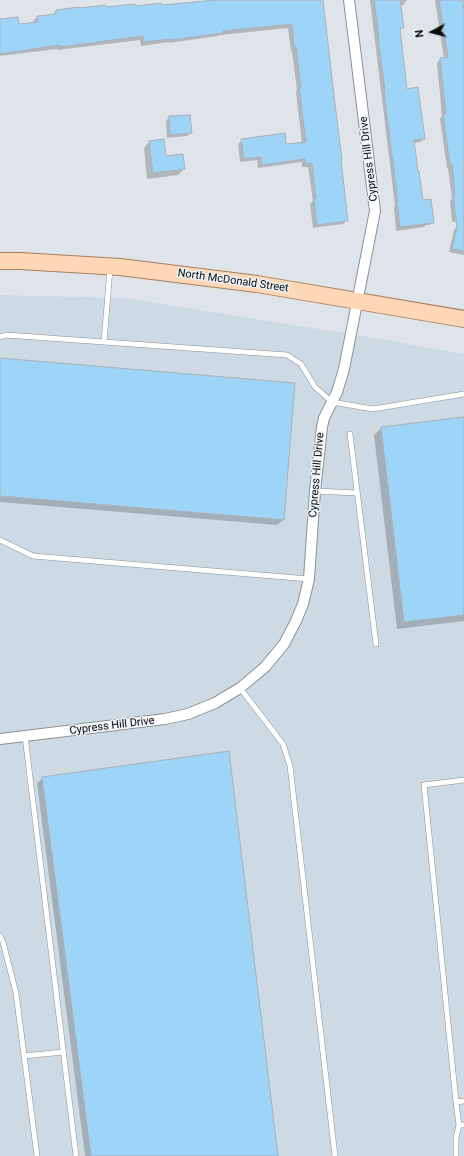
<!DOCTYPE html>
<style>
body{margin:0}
#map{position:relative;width:464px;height:1156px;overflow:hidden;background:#dee4e9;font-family:Roboto,sans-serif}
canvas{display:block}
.north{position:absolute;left:412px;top:12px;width:40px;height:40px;-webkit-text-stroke:3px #ebf2f6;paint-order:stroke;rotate:263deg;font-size:11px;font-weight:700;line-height:16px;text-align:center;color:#0b0d0f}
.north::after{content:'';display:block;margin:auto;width:14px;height:18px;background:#0b0d0f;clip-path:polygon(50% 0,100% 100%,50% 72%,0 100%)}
</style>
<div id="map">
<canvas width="464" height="1156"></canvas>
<div class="north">N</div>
</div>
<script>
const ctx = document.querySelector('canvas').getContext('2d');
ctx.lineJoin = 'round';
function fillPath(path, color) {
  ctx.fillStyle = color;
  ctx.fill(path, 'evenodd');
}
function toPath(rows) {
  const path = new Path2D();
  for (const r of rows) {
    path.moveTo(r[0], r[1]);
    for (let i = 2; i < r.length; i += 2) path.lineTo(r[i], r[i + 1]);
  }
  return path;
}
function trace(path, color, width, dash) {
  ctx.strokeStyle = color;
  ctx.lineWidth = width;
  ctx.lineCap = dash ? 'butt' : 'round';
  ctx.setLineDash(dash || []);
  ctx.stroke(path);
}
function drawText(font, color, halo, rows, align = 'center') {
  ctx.font = font + ' Roboto,sans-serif';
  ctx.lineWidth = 3;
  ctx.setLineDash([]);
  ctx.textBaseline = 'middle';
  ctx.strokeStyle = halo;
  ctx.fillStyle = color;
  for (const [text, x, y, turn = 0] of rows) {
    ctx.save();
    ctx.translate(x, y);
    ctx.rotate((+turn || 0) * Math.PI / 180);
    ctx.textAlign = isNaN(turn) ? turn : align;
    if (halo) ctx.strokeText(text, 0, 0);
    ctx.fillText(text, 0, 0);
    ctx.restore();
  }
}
fillPath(toPath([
 [0,295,124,298,369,337,464,354,464,1156,0,1156]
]), '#cddae4');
fillPath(toPath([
 [222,0,322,0,347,220,343,224,313,228,310,204,313,201,308,167,302,167,302,162,258,168,257,160,240,162,238,144,242,140,285,145,302,143,296,92,297,90,292,51,291,51,288,28,220,35,218,36,169,43,169,42,141,46,140,40,57,50,57,49,0,56,0,20,18,25,34,23,33,21,37,17,52,15,56,11,162,6],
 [370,0,407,0,403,5,399,5,403,27,399,31,406,90,424,138,420,142,413,143,422,201,433,221,429,225,426,225,424,227,396,231,394,207,395,206],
 [435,0,462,0,464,23,464,221,452,222,450,201,452,199,448,168,447,168,440,119,442,116,437,63,440,59,444,59],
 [169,117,191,133,187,136,167,138,166,121],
 [149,142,165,158,182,155,184,169,178,175,147,179,144,148],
 [458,226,464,228,464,255,449,252,454,230],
 [0,359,283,520,277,525,0,502],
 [464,418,464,621,397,629,374,435,382,428],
 [43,778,277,1156,85,1156,37,783]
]), '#0003');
const building = toPath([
 [214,0,323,0,335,104,342,160,341,160,348,221,317,225,314,199,316,198,312,163,306,164,305,159,262,165,261,157,244,159,241,139,285,133,286,144,306,142,299,87,301,87,296,47,294,48,292,24,223,31,223,33,172,40,172,39,144,42,143,36,60,47,60,45,0,54,0,19,18,17,19,24,38,22,37,16,56,14,56,10,79,7,79,8,106,5,107,7,135,4,135,6,162,3,163,5,214,0],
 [374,0,400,0,404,28,400,28,407,89,418,87,425,139,414,140,418,172,419,171,423,200,431,199,434,223,400,227,397,203,398,203,384,92,385,91,378,36,379,36,374,0],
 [444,0,463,0,464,11,464,251,452,249,457,227,453,196,455,196,452,164,450,165,443,114,446,114,440,58,448,57,439,1,444,0],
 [190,115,192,133,170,135,169,116,190,115],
 [164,139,166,156,183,154,185,169,153,173,149,141,164,139],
 [0,358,295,383,284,520,0,496,0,358],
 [464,417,464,615,404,622,381,427,464,417],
 [229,751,278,1156,91,1156,42,777,229,751]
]);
fillPath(building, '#9dd4f7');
trace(building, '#abb1b5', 1);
const service = toPath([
 [0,337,6,335,287,355,301,364,315,387,332,402,373,409,464,394],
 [104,342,110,269],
 [350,434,376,644],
 [315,491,357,493],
 [0,540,33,556,309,579],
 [240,688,283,744,290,766,335,1156],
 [25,736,76,1156],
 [464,780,424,785,456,1102,459,1125,464,1125],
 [0,936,3,942,16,993,37,1156],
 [24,1056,63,1052],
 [456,1102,464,1101],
 [456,1156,456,1138,459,1125]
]);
const minor = toPath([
 [0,739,165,719,188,714,215,703,240,688,265,667,284,644,296,621,303,604,309,579,315,491,322,427,324,418,337,392,344,369,375,211,349,0]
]);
const primary = toPath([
 [0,261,20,261,120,267,257,284,464,319]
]);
trace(service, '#8c9296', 6);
trace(minor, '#8c9296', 12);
trace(primary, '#a87f5c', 18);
trace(service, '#fff', 5);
trace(minor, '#fff', 10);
trace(primary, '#fed7b6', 16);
drawText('11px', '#0b0d0f', '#ebf2f6', [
 ["Cypress Hill Drive",369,159,-97],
 ["North McDonald Street",233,281,8],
 ["Cypress Hill Drive",317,475,-85],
 ["Cypress Hill Drive",112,726,-7]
]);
</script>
